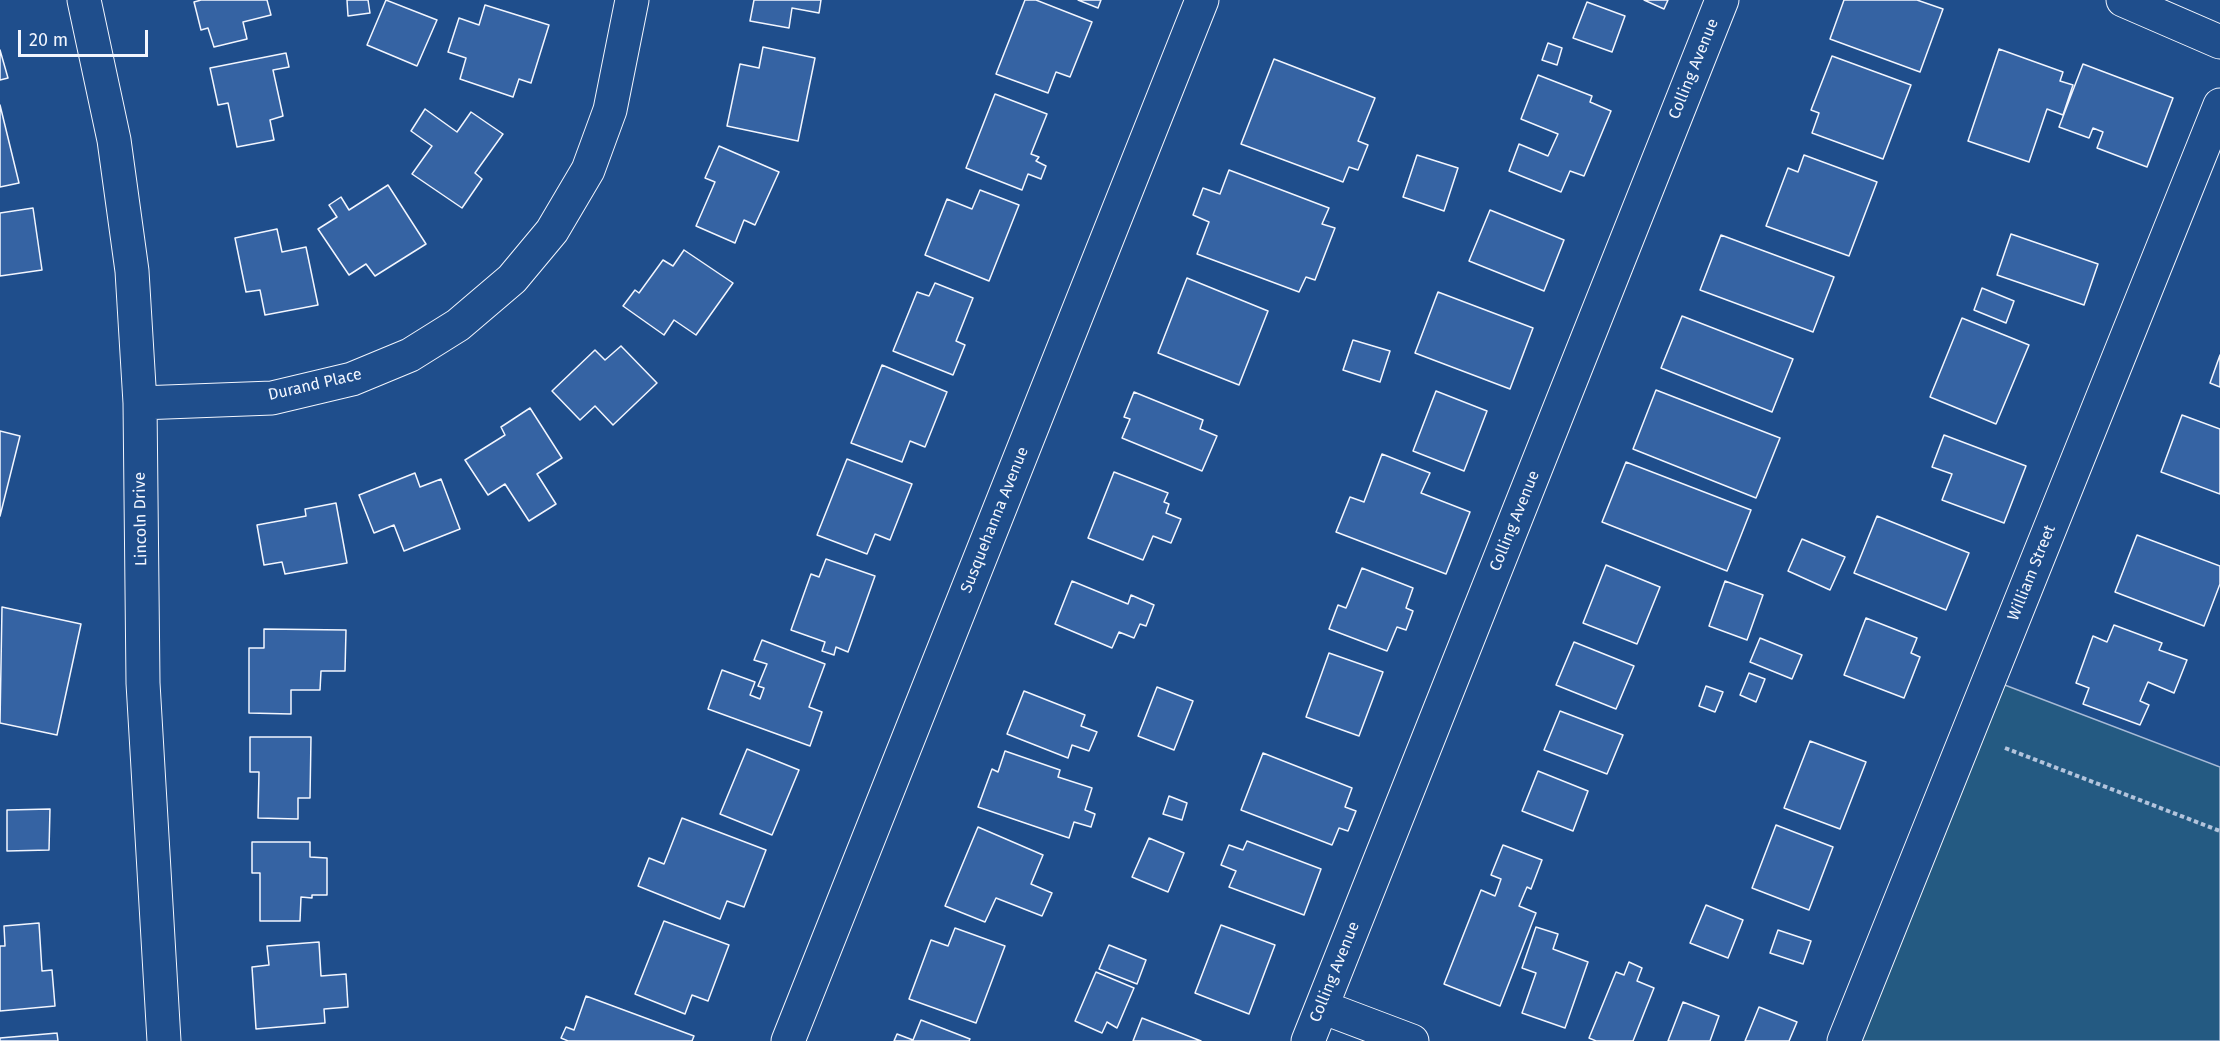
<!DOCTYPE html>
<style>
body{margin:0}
#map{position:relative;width:2220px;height:1041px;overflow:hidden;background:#1f4e8c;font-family:"Fira Sans",sans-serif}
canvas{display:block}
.scale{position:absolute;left:18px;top:30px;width:130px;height:27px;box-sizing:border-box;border:3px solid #f2f6ff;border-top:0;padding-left:8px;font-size:18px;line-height:21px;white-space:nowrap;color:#f2f6ff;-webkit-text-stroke:4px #1f4e8c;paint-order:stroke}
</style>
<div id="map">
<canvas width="2220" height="1041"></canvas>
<div class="scale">20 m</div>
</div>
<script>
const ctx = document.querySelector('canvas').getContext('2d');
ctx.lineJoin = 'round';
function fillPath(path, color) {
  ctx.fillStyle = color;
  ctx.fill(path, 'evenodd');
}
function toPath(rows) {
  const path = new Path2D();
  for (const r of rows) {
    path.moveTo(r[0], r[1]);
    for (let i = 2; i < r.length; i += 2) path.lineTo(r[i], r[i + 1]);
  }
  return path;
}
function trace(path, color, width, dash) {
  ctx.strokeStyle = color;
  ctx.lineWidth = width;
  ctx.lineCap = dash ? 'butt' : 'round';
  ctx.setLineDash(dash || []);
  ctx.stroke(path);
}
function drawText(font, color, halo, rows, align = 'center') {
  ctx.font = font + ' "Fira Sans",sans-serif';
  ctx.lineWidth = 4.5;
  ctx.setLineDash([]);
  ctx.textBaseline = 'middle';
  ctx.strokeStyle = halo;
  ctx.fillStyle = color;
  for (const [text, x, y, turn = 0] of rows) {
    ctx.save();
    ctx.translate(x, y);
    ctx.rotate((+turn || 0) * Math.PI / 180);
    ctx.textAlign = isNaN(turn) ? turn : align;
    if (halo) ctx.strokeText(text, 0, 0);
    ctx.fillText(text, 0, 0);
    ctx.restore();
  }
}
const green = toPath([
 [1989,679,2220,767,2220,1041,1842,1041,1989,679]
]);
fillPath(green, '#245a82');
trace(green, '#a8bbd7', 1.5);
const building = toPath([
 [201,0,267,0,271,15,243,22,247,39,214,47,208,28,201,30,194,2,201,0],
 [347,0,368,0,370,13,348,16,347,0],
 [386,0,437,20,417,66,367,45,386,0],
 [754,0,821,0,819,13,792,8,789,28,750,21,754,0],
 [1025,0,1036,0,1092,22,1070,77,1056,72,1048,93,996,74,1025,0],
 [1078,0,1101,0,1098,8,1078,0],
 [1644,0,1668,0,1664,9,1644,0],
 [1844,0,1917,0,1943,9,1920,72,1830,39,1844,0],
 [1587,2,1625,16,1612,52,1573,38,1587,2],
 [485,5,549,25,531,83,519,79,513,97,460,79,466,58,448,52,459,18,479,25,485,5],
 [1548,43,1562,48,1557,65,1542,60,1548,43],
 [763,47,815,58,798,141,727,126,740,64,759,68,763,47],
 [1999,49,2063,72,2060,81,2073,85,2063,115,2047,109,2029,162,1968,141,1999,49],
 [0,50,8,78,0,80,0,50],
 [286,53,289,67,273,70,283,116,270,120,274,140,237,147,228,103,218,105,210,68,286,53],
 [1832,56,1911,85,1883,159,1812,133,1819,113,1811,110,1832,56],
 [1274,59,1375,98,1358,141,1368,145,1358,170,1349,167,1343,182,1241,144,1274,59],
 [2083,64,2173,98,2147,167,2097,148,2103,132,2093,128,2089,138,2059,127,2083,64],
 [1538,75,1592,96,1590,102,1611,111,1584,176,1570,171,1561,192,1509,171,1519,144,1548,156,1558,134,1521,119,1538,75],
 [995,94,1047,114,1031,154,1039,157,1036,161,1046,166,1041,179,1028,174,1022,190,966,168,995,94],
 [0,105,19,183,0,187,0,105],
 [425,109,457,132,471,112,503,134,475,173,482,179,462,208,412,174,432,146,411,131,425,109],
 [719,146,779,172,755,225,744,220,735,243,696,226,715,182,705,178,719,146],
 [1417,155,1458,168,1444,211,1403,197,1417,155],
 [1804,155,1877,182,1849,256,1766,226,1788,168,1798,172,1804,155],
 [1229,170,1329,208,1322,224,1335,228,1315,280,1306,277,1299,292,1197,254,1209,222,1193,215,1203,188,1220,194,1229,170],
 [388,185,426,244,375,276,366,264,349,275,318,229,337,217,329,205,341,197,349,210,388,185],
 [980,190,1019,205,989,281,925,255,947,199,972,209,980,190],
 [33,208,42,270,0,276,0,213,33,208],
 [1490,210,1564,240,1544,291,1469,261,1490,210],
 [277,229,282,252,306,247,318,305,265,315,260,290,246,292,235,238,277,229],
 [2011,234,2098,264,2084,305,1997,275,2011,234],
 [1721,235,1834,277,1813,332,1700,290,1721,235],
 [684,250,733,283,696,335,674,320,664,335,623,306,635,290,639,293,663,260,673,266,684,250],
 [1187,278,1268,311,1239,385,1158,353,1187,278],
 [935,283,973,298,956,341,965,345,953,375,893,351,917,292,929,296,935,283],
 [1982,288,2014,301,2006,323,1974,310,1982,288],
 [1438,292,1533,328,1510,389,1415,353,1438,292],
 [1682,316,1793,359,1772,412,1661,368,1682,316],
 [1962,318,2029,345,1996,424,1930,397,1962,318],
 [1353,340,1390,351,1380,382,1343,370,1353,340],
 [621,346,657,383,613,425,595,406,580,420,552,391,595,350,605,360,621,346],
 [2220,355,2220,387,2210,383,2220,355],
 [882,365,947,392,925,447,910,441,902,462,851,443,882,365],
 [1656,390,1780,438,1756,498,1633,449,1656,390],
 [1436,391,1487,411,1464,471,1413,451,1436,391],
 [1134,392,1203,420,1200,429,1217,436,1202,471,1122,438,1130,419,1124,417,1134,392],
 [530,408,562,458,537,474,556,504,529,521,505,484,488,495,465,460,505,435,501,427,530,408],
 [2182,415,2220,429,2220,494,2161,472,2182,415],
 [0,431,20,436,0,516,0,431],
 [1944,435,2026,466,2004,523,1942,500,1952,474,1932,467,1944,435],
 [1382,454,1430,473,1421,493,1470,512,1446,574,1336,532,1350,497,1364,502,1382,454],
 [847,459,912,484,890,540,875,534,867,554,817,535,847,459],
 [1626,462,1751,510,1727,571,1602,522,1626,462],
 [1114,472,1168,493,1164,502,1169,504,1166,513,1181,519,1171,543,1153,536,1143,560,1088,538,1114,472],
 [415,473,420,487,441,479,460,529,404,551,394,525,374,533,359,495,415,473],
 [336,503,347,563,285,574,282,562,264,565,257,525,306,516,305,509,336,503],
 [1877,516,1969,553,1946,610,1854,573,1877,516],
 [2137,535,2220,566,2220,584,2204,626,2115,592,2137,535],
 [1802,539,1845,557,1830,590,1788,571,1802,539],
 [826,559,875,576,848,652,836,647,834,655,822,651,825,642,791,630,811,574,819,577,826,559],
 [1606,565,1660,587,1637,644,1583,623,1606,565],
 [1362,568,1413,588,1406,608,1413,611,1406,630,1397,627,1387,651,1329,629,1338,605,1346,608,1362,568],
 [1072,581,1128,604,1131,595,1154,605,1146,626,1140,624,1134,638,1119,632,1112,648,1055,624,1072,581],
 [1725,581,1763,595,1747,640,1709,626,1725,581],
 [2,607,81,624,57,735,0,723,2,607],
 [1866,618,1917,638,1911,653,1920,657,1904,698,1844,675,1866,618],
 [2114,625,2162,643,2159,650,2187,660,2174,693,2148,682,2140,701,2149,705,2140,725,2083,704,2089,688,2076,683,2093,636,2107,642,2114,625],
 [264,629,346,630,345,671,321,671,320,690,291,690,291,714,249,713,249,648,264,648,264,629],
 [1760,638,1802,655,1792,679,1750,662,1760,638],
 [762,640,825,664,809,707,822,712,810,746,708,709,722,670,755,682,750,695,760,699,764,688,758,686,767,664,754,660,762,640],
 [1574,642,1634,666,1616,709,1556,685,1574,642],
 [1329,653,1383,672,1359,736,1306,717,1329,653],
 [1749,673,1765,679,1756,702,1740,695,1749,673],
 [1706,686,1723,692,1715,712,1699,706,1706,686],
 [1157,687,1193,701,1174,750,1138,736,1157,687],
 [1024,691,1085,715,1081,726,1097,732,1089,751,1072,745,1068,758,1007,734,1024,691],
 [1560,711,1623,735,1607,774,1544,750,1560,711],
 [250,737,311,737,310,798,298,798,298,819,258,818,259,772,250,772,250,737],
 [1810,741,1866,762,1840,829,1784,808,1810,741],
 [747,749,799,770,772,835,720,814,747,749],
 [1005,751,1060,770,1058,777,1092,788,1085,810,1095,814,1091,827,1074,822,1069,838,978,807,992,769,998,772,1005,751],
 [1263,753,1352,788,1345,807,1356,811,1348,831,1339,828,1332,845,1241,810,1263,753],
 [1538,771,1588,791,1573,831,1522,811,1538,771],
 [1169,796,1187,803,1182,820,1163,814,1169,796],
 [50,809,49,850,7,851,7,810,50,809],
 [682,818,766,850,744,907,727,901,720,919,638,886,649,858,664,864,682,818],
 [1776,825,1833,847,1809,910,1752,888,1776,825],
 [978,827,1043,855,1031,884,1052,893,1042,916,996,898,985,922,945,906,978,827],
 [1149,838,1184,853,1168,892,1132,877,1149,838],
 [1247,841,1321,869,1304,915,1229,887,1236,871,1221,865,1229,845,1243,850,1247,841],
 [252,842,310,842,310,857,327,858,327,895,312,895,312,898,301,897,300,921,260,921,260,873,252,873,252,842],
 [1503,845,1542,860,1531,889,1527,887,1519,906,1536,913,1500,1006,1444,984,1481,890,1495,896,1501,879,1491,875,1503,845],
 [1706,905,1743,920,1728,958,1690,943,1706,905],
 [664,921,729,945,708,1001,692,995,685,1014,635,994,664,921],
 [39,923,42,971,52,970,55,1006,0,1011,0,946,5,946,4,926,39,923],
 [1221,925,1275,945,1249,1014,1195,993,1221,925],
 [1536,927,1558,934,1553,949,1588,962,1565,1028,1522,1013,1536,973,1522,968,1536,927],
 [955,928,1005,946,976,1023,909,999,931,940,948,946,955,928],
 [1778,930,1811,941,1803,964,1770,953,1778,930],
 [319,942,321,976,346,974,348,1007,324,1009,325,1023,256,1029,252,967,269,965,267,946,319,942],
 [1109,945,1146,960,1137,984,1099,969,1109,945],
 [1629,962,1642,968,1637,981,1654,988,1633,1041,1596,1041,1589,1038,1616,972,1624,975,1629,962],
 [1096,972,1134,988,1117,1028,1107,1022,1102,1033,1075,1021,1096,972],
 [586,996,694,1036,692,1041,568,1041,561,1038,566,1027,574,1030,586,996],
 [1683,1002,1719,1016,1710,1041,1668,1041,1683,1002],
 [1759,1007,1797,1022,1789,1041,1745,1041,1759,1007],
 [1142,1018,1201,1041,1133,1041,1142,1018],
 [921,1020,970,1039,969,1041,894,1041,897,1034,913,1040,921,1020],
 [57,1033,58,1041,0,1041,0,1038,57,1033]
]);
fillPath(building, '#3563a3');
trace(building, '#f2f6ff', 1.5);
const street = toPath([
 [84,0,114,140,132,271,140,403,143,683,164,1041],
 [140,403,272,398,352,379,410,355,458,325,512,279,552,231,588,170,610,110,632,0],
 [1322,1007,1412,1041],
 [788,1041,1202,0],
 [1308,1041,1722,0],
 [1844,1041,2220,105]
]);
const secondary = toPath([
 [2123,0,2220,42]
]);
trace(street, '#f2f6ff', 35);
trace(secondary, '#f2f6ff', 35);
trace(toPath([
 [2005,748,2220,831]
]), '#b3c4dc', 4, [4.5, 3]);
trace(street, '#1f4e8c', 33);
trace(secondary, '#1f4e8c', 33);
drawText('16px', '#f2f6ff', '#1f4e8c', [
 ["Colling Avenue",1694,69,-68],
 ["Durand Place",315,385,-13],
 ["Lincoln Drive",141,519,-91],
 ["Susquehanna Avenue",995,520,-68],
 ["Colling Avenue",1515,521,-68],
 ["William Street",2032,573,-68],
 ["Colling Avenue",1335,972,-68]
]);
</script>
